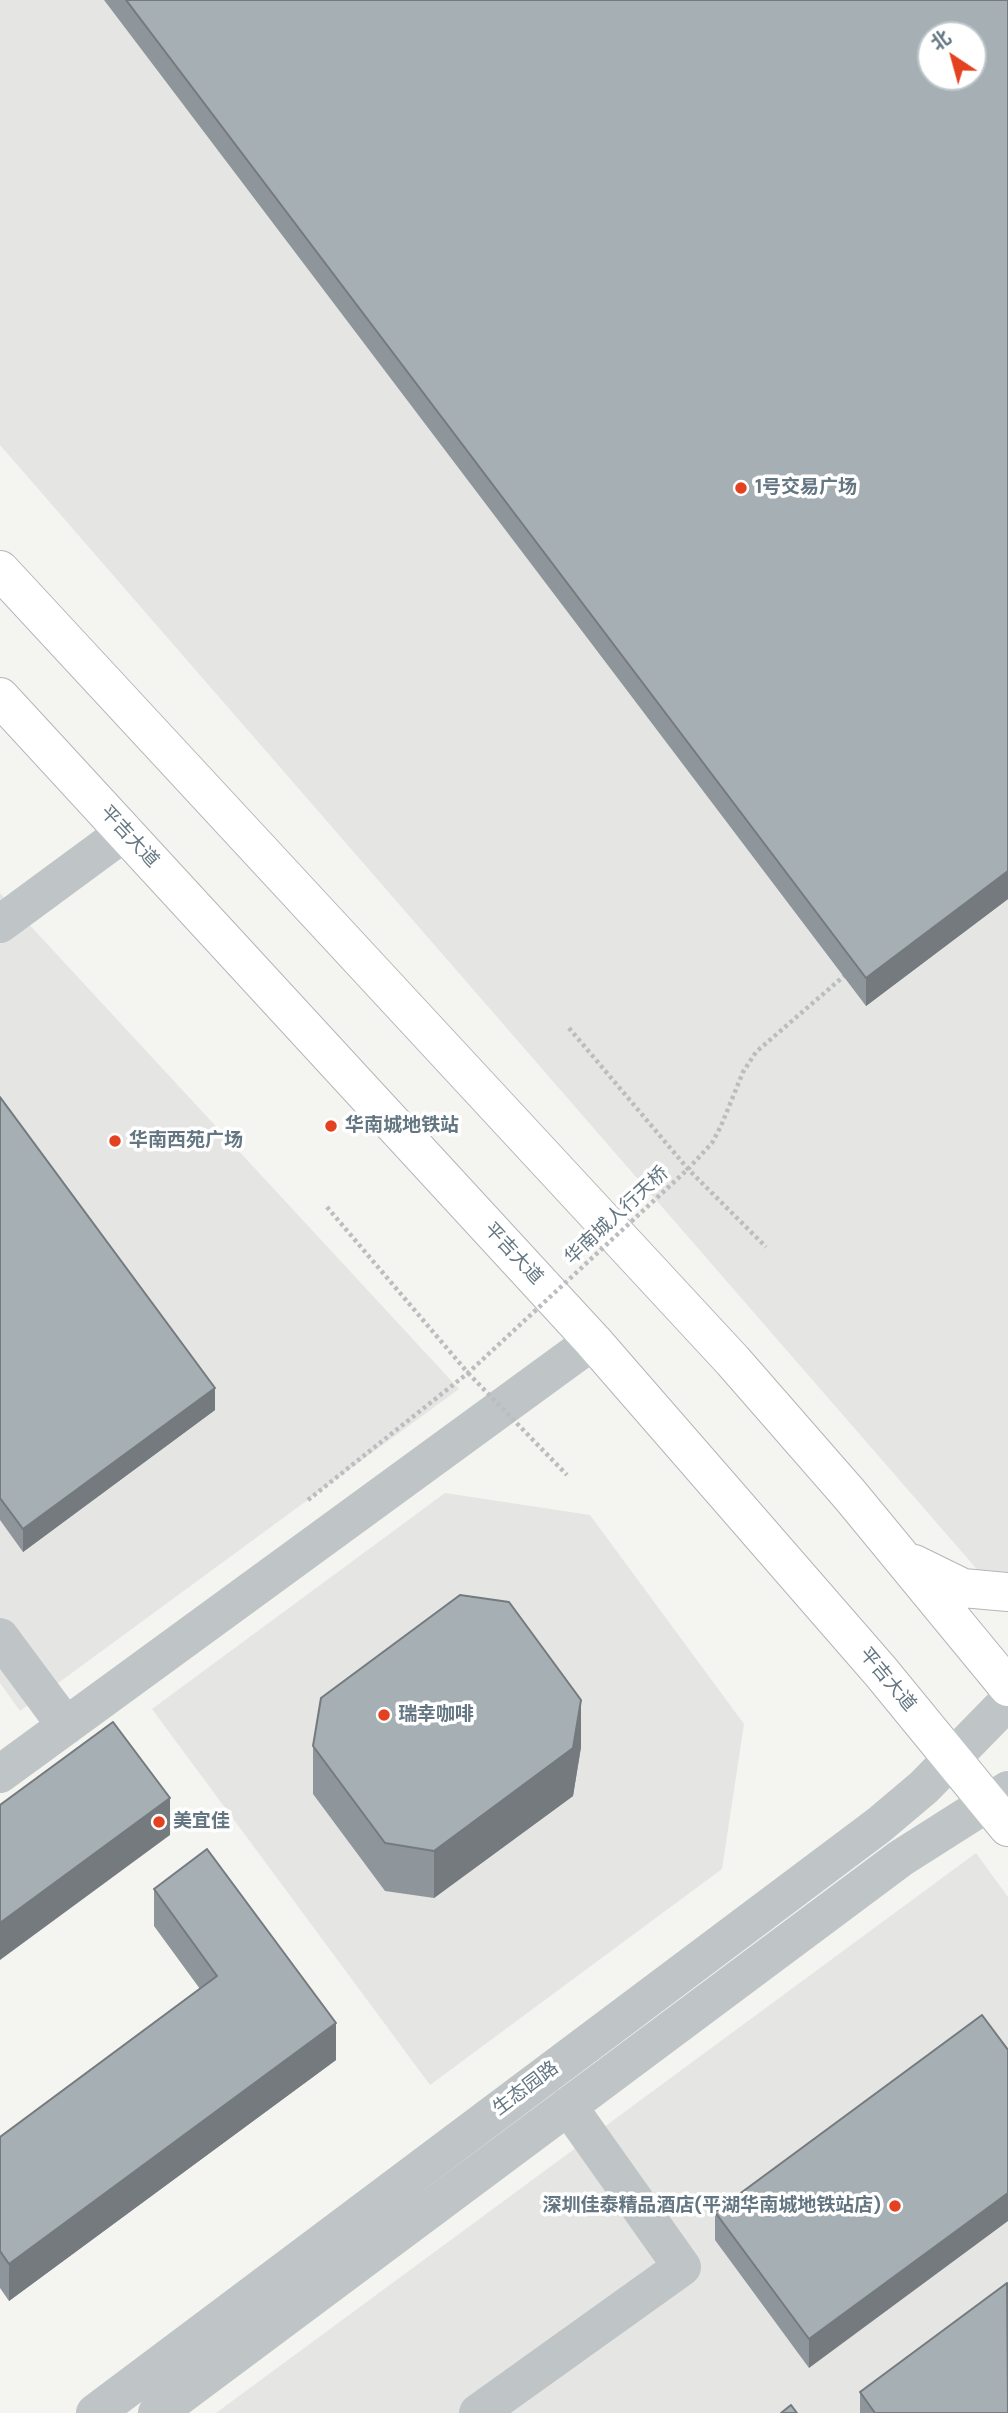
<!DOCTYPE html>
<meta charset="utf-8">
<style>
body{margin:0}
#map{position:relative;width:1008px;height:2413px;overflow:hidden;background:#f4f4f0;font-family:"DM Sans","Noto Sans SC",sans-serif}
canvas{display:block}
.north{position:absolute;left:917px;top:21px;width:70px;height:70px;box-sizing:border-box;background:#fff;border:2px solid #c1c8cd;border-radius:50%;rotate:324deg;font-size:19px;font-weight:700;line-height:28px;text-align:center;color:#637682}
.north::after{content:'';display:block;margin:auto;width:24px;height:32px;background:#e44121;clip-path:polygon(50% 0,100% 100%,50% 72%,0 100%)}
</style>
<div id="map">
<canvas width="1008" height="2413"></canvas>
<div class="north">北</div>
</div>
<script>
const ctx = document.querySelector('canvas').getContext('2d');
ctx.lineJoin = 'round';
function fillPath(path, color) {
  ctx.fillStyle = color;
  ctx.fill(path, 'evenodd');
}
function toPath(rows) {
  const path = new Path2D();
  for (const r of rows) {
    path.moveTo(r[0], r[1]);
    for (let i = 2; i < r.length; i += 2) path.lineTo(r[i], r[i + 1]);
  }
  return path;
}
function trace(path, color, width, dash) {
  ctx.strokeStyle = color;
  ctx.lineWidth = width;
  ctx.lineCap = dash ? 'butt' : 'round';
  ctx.setLineDash(dash || []);
  ctx.stroke(path);
}
function drawText(font, color, halo, rows, align = 'center') {
  ctx.font = font + ' "DM Sans","Noto Sans SC",sans-serif';
  ctx.lineWidth = 7;
  ctx.setLineDash([]);
  ctx.textBaseline = 'middle';
  ctx.strokeStyle = halo;
  ctx.fillStyle = color;
  for (const [text, x, y, turn = 0] of rows) {
    ctx.save();
    ctx.translate(x, y);
    ctx.rotate((+turn || 0) * Math.PI / 180);
    ctx.textAlign = isNaN(turn) ? turn : align;
    if (halo) ctx.strokeText(text, 0, 0);
    ctx.fillText(text, 0, 0);
    ctx.restore();
  }
}
fillPath(toPath([
 [0,0,1008,0,1008,1605,0,445],
 [931,35,973,35,973,77,931,77],
 [0,893,459,1389,20,1711,0,1683],
 [445,1493,590,1515,744,1724,722,1869,430,2085,152,1709],
 [976,1853,1008,1897,1008,2413,216,2413]
]), '#e5e6e4');
const major = toPath([
 [0,570,733,1361,850,1495,1008,1687],
 [0,697,593,1341,881,1672,1008,1827],
 [914,1564,963,1588,1008,1592]
]);
trace(major, '#b2b7ba', 40);
trace(toPath([
 [569,1028,688,1169,766,1247],
 [327,1207,468,1373]
]), '#bbbdbf', 4.5, [3.5, 3.5]);
trace(toPath([
 [0,924,125,832],
 [0,1637,66,1726],
 [0,1774,593,1341],
 [95,2413,879,1825,924,1787,1008,1701],
 [157,2413,901,1858,1008,1790],
 [478,2413,682,2267,568,2106]
]), '#bfc4c6', 38);
trace(major, '#fff', 38);
trace(toPath([
 [468,1373,567,1475],
 [308,1500,468,1373,688,1169,712,1143,721,1126,743,1072,756,1052,844,976]
]), '#bbbdbf', 4.5, [3.5, 3.5]);
fillPath(toPath([
 [104,0,1008,0,1008,899,866,1006],
 [0,1097,215,1410,23,1552,0,1520],
 [313,1746,581,1747,573,1796,434,1898,385,1891,313,1794],
 [154,1889,336,2060,9,2301,0,2288,0,2137,200,1989,154,1926],
 [982,2015,809,2368,715,2240,715,2212],
 [860,2392,1008,2413,860,2413]
]), '#8f969b');
fillPath(toPath([
 [1008,871,1008,899,866,1006,866,978],
 [215,1388,215,1410,23,1552,23,1529],
 [581,1700,581,1747,573,1796,434,1898,434,1851],
 [170,1798,170,1835,0,1960,0,1923],
 [336,2023,336,2060,9,2301,9,2264],
 [1008,2193,1008,2221,809,2368,809,2339]
]), '#747a7e');
const building = toPath([
 [126,0,1008,0,1008,871,866,978,126,0],
 [931,35,973,35,973,77,931,77,931,35],
 [0,1097,215,1388,23,1529,0,1498,0,1097],
 [460,1595,509,1602,581,1700,573,1748,434,1851,385,1843,313,1746,321,1698,460,1595],
 [113,1722,170,1798,0,1923,0,1805,113,1722],
 [207,1849,336,2023,9,2264,0,2251,0,2137,217,1976,154,1889,207,1849],
 [982,2015,1008,2050,1008,2193,809,2339,715,2212,982,2015],
 [1007,2283,1008,2413,875,2413,860,2392,1007,2283],
 [791,2405,797,2413,781,2413,791,2405]
]);
fillPath(building, '#a6afb4');
trace(building, '#747a7e', 2);
for (const [x, y, r, color] of [
 [741,488,7,"#e44121"],
 [331,1126,7,"#e44121"],
 [115,1141,7,"#e44121"],
 [384,1715,7,"#e44121"],
 [159,1822,7,"#e44121"],
 [895,2206,7,"#e44121"]
]) {
  const dot = new Path2D();
  dot.arc(x, y, r, 0, 2 * Math.PI);
  ctx.fillStyle = color;
  ctx.fill(dot);
  trace(dot, '#fff', 2.5);
}
drawText('bold 19px', '#637682', '#fff', [
 ["1号交易广场",755,488],
 ["华南城地铁站",345,1126],
 ["华南西苑广场",129,1141],
 ["瑞幸咖啡",398,1715],
 ["美宜佳",173,1822],
 ["深圳佳泰精品酒店(平湖华南城地铁站店)",881,2206,"right"]
], 'left');
drawText('19px', '#637682', '#fff', [
 ["平吉大道",129,837,47],
 ["华南城人行天桥",617,1216,-43],
 ["平吉大道",513,1254,47],
 ["平吉大道",887,1680,50],
 ["生态园路",526,2089,-37]
]);
</script>
